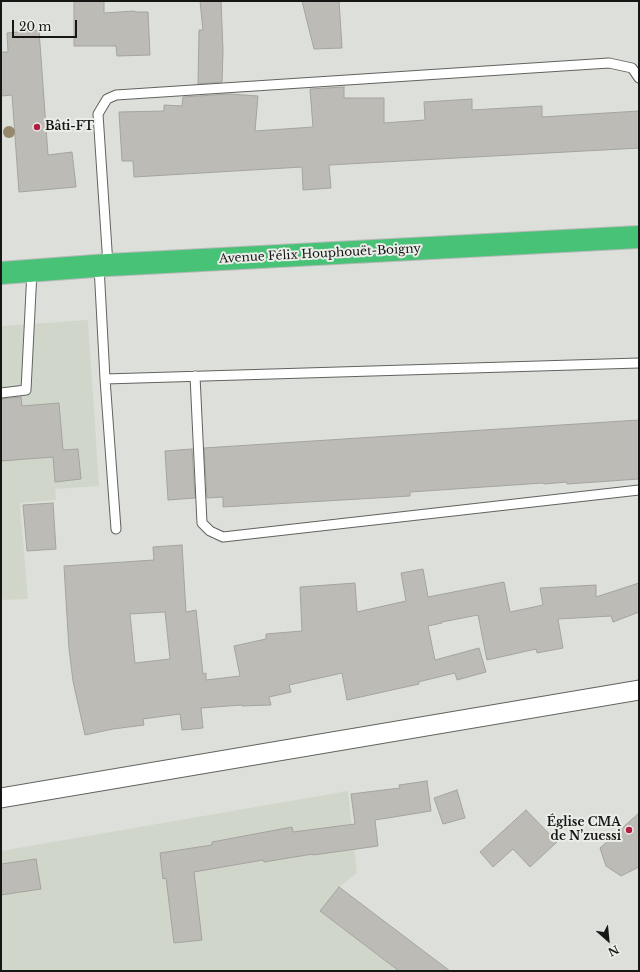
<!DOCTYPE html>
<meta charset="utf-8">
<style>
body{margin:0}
#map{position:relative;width:640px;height:972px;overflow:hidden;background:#dddfda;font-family:"Libre Baskerville",serif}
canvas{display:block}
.frame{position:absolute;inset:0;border:2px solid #161615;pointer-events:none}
.north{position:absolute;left:588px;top:920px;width:40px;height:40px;-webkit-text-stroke:3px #eaede8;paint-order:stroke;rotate:153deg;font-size:11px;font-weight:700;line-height:16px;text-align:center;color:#161615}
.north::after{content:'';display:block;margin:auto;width:14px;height:18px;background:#161615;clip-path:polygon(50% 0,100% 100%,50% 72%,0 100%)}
.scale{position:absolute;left:12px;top:20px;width:65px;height:18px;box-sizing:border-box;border:2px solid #161615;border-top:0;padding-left:5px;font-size:12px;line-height:14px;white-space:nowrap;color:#161615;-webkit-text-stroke:3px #eaede8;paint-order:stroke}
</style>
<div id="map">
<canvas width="640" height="972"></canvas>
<div class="frame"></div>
<div class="north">N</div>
<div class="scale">20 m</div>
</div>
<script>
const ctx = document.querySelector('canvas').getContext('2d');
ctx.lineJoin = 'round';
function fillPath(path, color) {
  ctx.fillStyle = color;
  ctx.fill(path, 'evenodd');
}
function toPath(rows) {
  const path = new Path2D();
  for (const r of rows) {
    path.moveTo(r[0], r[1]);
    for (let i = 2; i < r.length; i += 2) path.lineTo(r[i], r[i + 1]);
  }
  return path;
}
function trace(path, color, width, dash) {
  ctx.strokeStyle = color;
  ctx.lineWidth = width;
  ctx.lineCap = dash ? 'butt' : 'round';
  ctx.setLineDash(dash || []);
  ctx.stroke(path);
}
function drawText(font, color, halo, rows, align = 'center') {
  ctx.font = font + ' "Libre Baskerville",serif';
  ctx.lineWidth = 4;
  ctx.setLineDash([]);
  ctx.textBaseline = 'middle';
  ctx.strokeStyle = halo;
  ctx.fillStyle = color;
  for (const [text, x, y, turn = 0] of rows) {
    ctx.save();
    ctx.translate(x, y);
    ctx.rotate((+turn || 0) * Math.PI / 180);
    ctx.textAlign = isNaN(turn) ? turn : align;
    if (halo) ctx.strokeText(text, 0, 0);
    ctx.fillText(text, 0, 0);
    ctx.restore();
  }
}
fillPath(toPath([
 [88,320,99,486,55,489,56,500,20,503,28,599,3,600,1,595,1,326],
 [348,791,357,873,339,887,320,911,399,971,1,971,1,851]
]), '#d1d6ca');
const building = toPath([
 [74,1,104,1,104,13,135,11,135,12,148,12,150,55,117,56,116,46,74,46,74,1],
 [200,1,221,1,223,51,222,82,198,84,199,30,203,30,200,1],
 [302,1,339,1,342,48,314,49,302,1],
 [39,30,48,155,72,152,76,187,19,192,12,95,1,96,1,52,8,52,7,33,39,30],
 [344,87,344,98,384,98,384,123,425,120,424,102,472,99,472,110,542,106,542,117,639,111,639,148,329,165,331,188,303,190,302,167,134,177,133,161,122,161,119,112,164,111,164,105,182,106,183,97,229,94,258,96,255,131,313,127,310,89,344,87],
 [21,397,22,406,59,403,63,450,78,449,81,479,55,482,53,457,1,461,1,399,21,397],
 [639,420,639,479,567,484,567,482,544,484,543,483,410,492,410,496,223,507,223,497,207,498,204,448,639,420],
 [192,449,195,498,168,500,165,451,192,449],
 [53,503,56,549,27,551,23,505,53,503],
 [182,545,186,612,196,610,203,674,206,673,206,680,240,676,234,646,266,639,266,634,302,631,300,587,355,583,357,612,406,601,401,573,423,569,428,597,504,582,510,612,543,605,540,588,596,585,596,597,639,583,639,612,613,622,611,616,558,619,563,648,537,653,536,649,487,660,478,615,442,622,442,623,428,626,435,660,479,648,486,672,457,680,455,673,418,682,419,684,347,700,342,673,289,685,291,692,269,697,271,705,242,706,242,705,201,708,203,728,182,730,180,714,143,719,144,725,113,729,85,735,73,681,69,649,64,566,154,560,153,547,182,545],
 [165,612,170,659,135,663,130,614,165,612],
 [427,781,431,811,375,820,378,846,313,855,313,854,264,862,263,860,194,872,202,940,174,943,166,878,163,879,160,853,212,845,212,842,292,827,293,832,355,824,351,794,400,788,399,785,427,781],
 [457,790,465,818,443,824,434,798,457,790],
 [526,810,557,842,530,867,513,849,493,867,480,852,526,810],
 [639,813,639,867,621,876,606,866,600,848,639,813],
 [36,859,41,889,1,895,1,864,36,859],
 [339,887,450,971,399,971,320,911,339,887]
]);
fillPath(building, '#bcbbb6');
trace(building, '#a4a49f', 1);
const service = toPath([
 [108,265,98,114,107,99,116,95,609,63,632,68,639,78],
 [99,266,105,379,116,529],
 [195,376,202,523,210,531,223,537,639,490],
 [105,379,639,363],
 [1,393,26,390,32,271]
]);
const minor = toPath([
 [1,798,639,690]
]);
const trunk = toPath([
 [1,273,108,265,639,237]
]);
trace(service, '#61635e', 11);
trace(minor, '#61635e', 21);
trace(trunk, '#b9b9b9', 24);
trace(service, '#fff', 9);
trace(minor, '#fff', 19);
trace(trunk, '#47c277', 22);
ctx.fillStyle = '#94896d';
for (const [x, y] of [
 [9,132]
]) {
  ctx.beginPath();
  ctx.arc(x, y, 6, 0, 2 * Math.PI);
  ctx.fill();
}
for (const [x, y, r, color] of [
 [37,127,4,"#b21f43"],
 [629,830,4,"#b21f43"]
]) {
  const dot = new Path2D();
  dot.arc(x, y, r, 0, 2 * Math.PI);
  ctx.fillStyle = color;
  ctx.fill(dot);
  trace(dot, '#eaede8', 1.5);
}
drawText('bold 12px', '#161615', '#eaede8', [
 ["Bâti-FT",45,127],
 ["Église CMA",621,823,"right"],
 ["de N’zuessi",621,837,"right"]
], 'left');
drawText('12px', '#161615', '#eaede8', [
 ["Avenue Félix Houphouët-Boigny",320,254,-3]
]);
</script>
